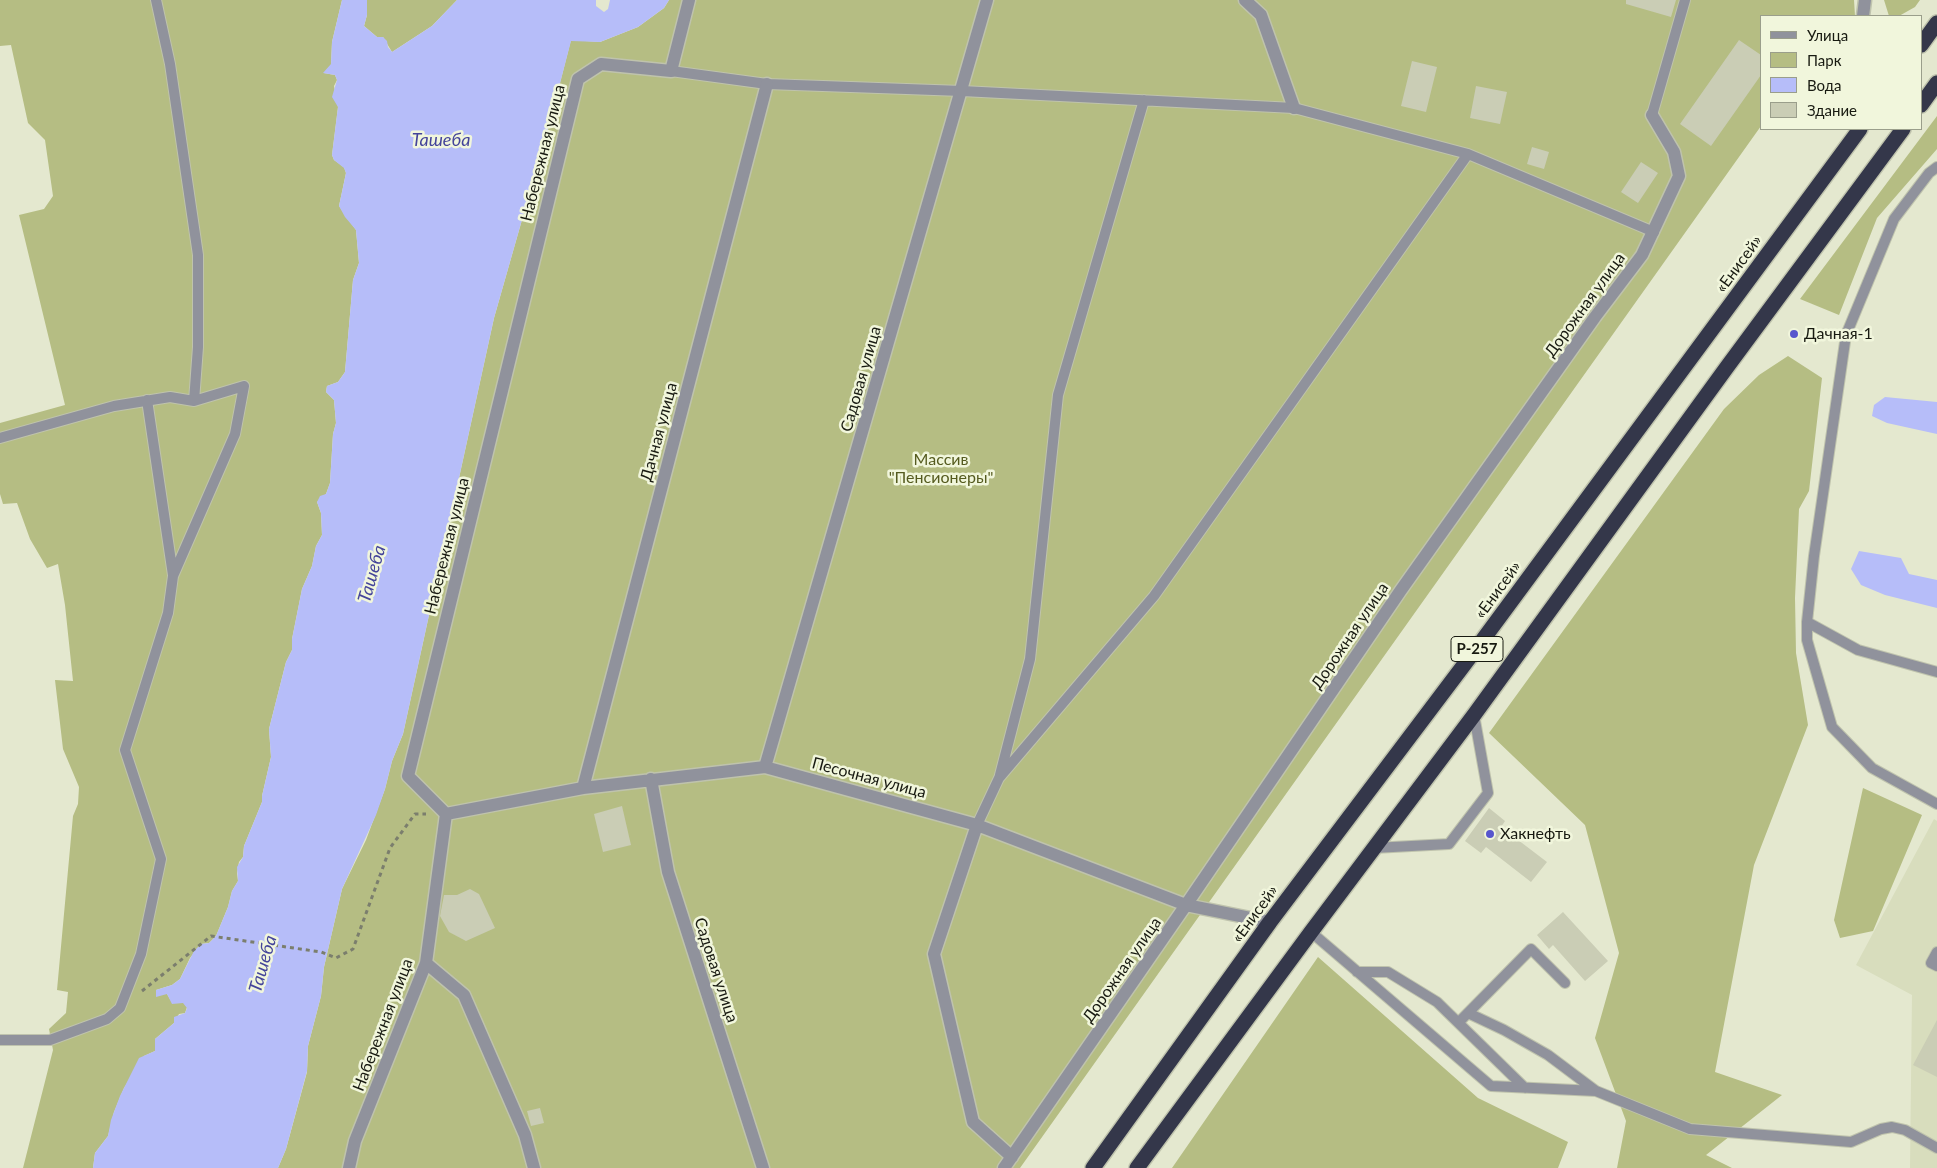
<!DOCTYPE html>
<meta charset="utf-8">
<style>
body{margin:0}
#map{position:relative;width:1937px;height:1168px;overflow:hidden;background:#e4e8cf;font-family:Lato,sans-serif}
canvas{display:block}
.legend{position:absolute;left:1760px;top:15px;width:162px;height:115px;box-sizing:border-box;background:#f1f6dc;border:1px solid #9a9e8b;margin:0;padding:6px 9px;list-style:none;font-size:15px;color:#181a11}
.legend li{display:flex;align-items:center;gap:10px;height:25px}
.legend b{width:25px;border:1px solid #9a9e8b}
</style>
<div id="map">
<canvas width="1937" height="1168"></canvas>
<ul class="legend">
<li><b style="height:6px;background:#90929c"></b>Улица</li>
<li><b style="height:14px;background:#b5bd83"></b>Парк</li>
<li><b style="height:14px;background:#b6bdf9"></b>Вода</li>
<li><b style="height:14px;background:#cacdb5"></b>Здание</li>
</ul>
</div>
<script>
const ctx = document.querySelector('canvas').getContext('2d');
ctx.lineJoin = 'round';
function fillPath(path, color) {
  ctx.fillStyle = color;
  ctx.fill(path, 'evenodd');
}
function toPath(rows) {
  const path = new Path2D();
  for (const r of rows) {
    path.moveTo(r[0], r[1]);
    for (let i = 2; i < r.length; i += 2) path.lineTo(r[i], r[i + 1]);
  }
  return path;
}
function trace(path, color, width, dash) {
  ctx.strokeStyle = color;
  ctx.lineWidth = width;
  ctx.lineCap = dash ? 'butt' : 'round';
  ctx.setLineDash(dash || []);
  ctx.stroke(path);
}
function drawText(font, color, halo, rows, align = 'center') {
  ctx.font = font + ' Lato,sans-serif';
  ctx.lineWidth = 5;
  ctx.setLineDash([]);
  ctx.textBaseline = 'middle';
  ctx.strokeStyle = halo;
  ctx.fillStyle = color;
  for (const [text, x, y, turn = 0] of rows) {
    ctx.save();
    ctx.translate(x, y);
    ctx.rotate((+turn || 0) * Math.PI / 180);
    ctx.textAlign = isNaN(turn) ? turn : align;
    if (halo) ctx.strokeText(text, 0, 0);
    ctx.fillText(text, 0, 0);
    ctx.restore();
  }
}
fillPath(toPath([
 [1934,819,1937,821,1937,1168,1910,1168,1912,995,1856,965]
]), '#d8ddbd');
fillPath(toPath([
 [0,0,342,0,332,42,331,65,324,73,335,75,337,80,334,86,338,107,332,155,334,160,344,167,346,173,339,206,356,230,359,263,353,280,345,372,338,382,327,386,326,392,334,400,336,423,333,434,330,483,326,494,317,502,321,513,322,535,316,546,312,566,302,589,292,639,292,650,286,662,269,729,271,757,262,796,262,802,244,846,243,857,239,862,237,873,238,881,232,891,228,907,216,936,209,943,201,944,190,958,180,979,172,985,156,990,161,994,167,994,170,999,178,1003,184,1003,187,1007,185,1013,179,1014,174,1023,155,1039,155,1051,144,1056,124,1088,114,1112,108,1136,95,1153,93,1168,23,1168,53,1050,49,1029,66,1013,68,992,57,990,73,816,78,804,79,787,63,749,55,680,73,681,65,605,58,564,47,568,30,539,17,503,3,504,0,494,0,423,65,405,19,215,44,209,53,196,45,140,28,123,11,45,0,46],
 [367,0,457,0,432,26,392,52,383,37,377,37,364,26,367,15],
 [669,0,1854,0,1855,16,1761,16,1761,126,1020,1168,278,1168,286,1149,307,1072,308,1046,321,996,324,967,342,889,366,840,385,789,392,761,403,734,494,318,551,118,571,40,600,42,638,27,664,8],
 [1884,0,1920,0,1915,7,1899,16,1889,16],
 [1937,116,1937,149,1877,218,1839,315,1800,299],
 [1788,356,1822,378,1809,491,1799,509,1795,598,1796,653,1808,725,1754,865,1715,1072,1782,1095,1706,1155,1732,1168,1617,1168,1626,1121,1595,1038,1619,953,1585,825,1489,733,1724,409,1759,375],
 [1863,788,1922,815,1873,931,1840,938,1834,920],
 [1318,957,1478,1098,1568,1142,1558,1168,1172,1168]
]), '#b5bd83');
fillPath(toPath([
 [342,0,367,0,367,15,364,26,377,37,383,37,387,41,388,47,392,52,432,26,457,0,596,0,596,6,604,12,608,9,610,0,669,0,664,8,638,27,600,42,571,41,551,118,494,318,403,734,392,761,385,789,376,815,342,889,324,967,321,996,308,1046,307,1071,286,1149,278,1168,93,1168,95,1153,108,1136,111,1120,120,1096,139,1058,155,1051,155,1039,174,1023,174,1017,185,1013,187,1008,183,1003,172,1004,167,994,156,997,156,990,172,985,180,979,194,951,201,944,209,943,216,936,228,907,232,891,238,881,237,867,243,857,244,846,262,802,262,796,271,757,269,729,286,662,292,650,292,639,302,589,312,566,316,546,322,535,321,513,317,502,320,496,326,494,330,483,333,434,336,423,334,400,326,392,327,386,338,382,345,372,353,280,359,263,356,230,345,217,339,206,346,173,344,168,334,160,332,155,338,107,332,97,337,80,335,75,323,73,331,64,332,42],
 [1885,397,1937,402,1937,434,1887,423,1872,416,1874,405],
 [1859,551,1901,558,1909,574,1937,580,1937,608,1885,595,1861,585,1851,569]
]), '#b6bdf9');
fillPath(toPath([
 [1626,0,1676,0,1671,17,1626,4],
 [1739,40,1761,55,1761,75,1711,146,1680,124],
 [1412,61,1437,67,1426,112,1401,106],
 [1476,86,1507,92,1500,124,1470,118],
 [1532,147,1549,152,1544,169,1527,164],
 [1641,162,1658,173,1638,203,1621,192],
 [622,806,631,845,603,852,594,814],
 [1489,808,1505,821,1501,827,1547,862,1531,882,1486,847,1481,853,1465,841],
 [470,889,479,894,495,928,466,941,449,932,440,916,444,895,457,895],
 [1563,912,1608,961,1585,981,1553,945,1549,949,1537,935],
 [1937,1020,1937,1077,1913,1065],
 [540,1108,544,1123,531,1126,527,1111]
]), '#cacdb5');
const lane = toPath([
 [671,71,767,84,962,91,1294,108,1468,154,1654,232],
 [1652,115,1685,0],
 [1937,167,1929,173,1894,219,1846,335,1814,556,1807,622,1807,640,1832,727,1872,768,1937,804],
 [147,400,173,575],
 [0,438,114,406,170,397,194,401,198,347,198,255,170,64,156,0],
 [1807,622,1858,650,1937,672],
 [1000,775,1030,659,1058,395,1144,100],
 [977,825,999,778,1154,596,1468,154],
 [1374,848,1449,844,1488,793,1474,715],
 [1311,932,1491,1086,1596,1091,1690,1129,1851,1142,1881,1129,1892,1127,1905,1130,1937,1148],
 [1937,952,1931,963,1937,966],
 [1357,972,1388,972,1437,1002,1525,1088],
 [1468,1013,1504,1030,1548,1055,1596,1091],
 [1459,1022,1531,949,1565,983],
 [0,1040,50,1040,107,1019,120,1008,141,954,161,859,125,750,168,613,173,576,235,434,244,386,194,401]
]);
const street = toPath([
 [1245,0,1261,15,1294,108],
 [1863,16,1865,0],
 [765,767,987,0],
 [651,779,668,872,763,1168],
 [583,788,767,84],
 [446,814,583,788,765,767,977,825,1186,905,1270,922],
 [977,825,934,954,973,1122,1012,1157],
 [426,963,464,995,525,1135,534,1168],
 [349,1168,355,1141,426,963,446,814,408,776,578,79,601,64,671,71,689,0],
 [1004,1168,1186,905,1401,590,1595,317,1642,255,1679,176,1674,152,1652,115]
]);
const highway = toPath([
 [1921,45,1937,23],
 [1921,105,1937,83],
 [1093,1168,1270,922,1476,649,1860,129],
 [1137,1168,1311,932,1474,715,1727,367,1903,129]
]);
trace(lane, '#bfc3ad', 12);
trace(street, '#bfc3ad', 15);
trace(highway, '#bfc3ad', 18);
trace(toPath([
 [142,991,211,936,321,952,336,958,353,949,390,848,415,814,426,814]
]), '#7b7e6d', 3, [4, 4]);
trace(lane, '#90929c', 10);
trace(street, '#90929c', 12);
trace(highway, '#34374a', 15);
for (const [x, y, r, color] of [
 [1794,334,5,"#5856cd"],
 [1490,834,5,"#5856cd"]
]) {
  const dot = new Path2D();
  dot.arc(x, y, r, 0, 2 * Math.PI);
  ctx.fillStyle = color;
  ctx.fill(dot);
  trace(dot, '#f1f6dc', 2);
}
for (const [x, y, w] of [
 [1477,649,52]
]) {
  const box = new Path2D();
  box.roundRect(x - w / 2, y - 12.5, w, 25, 4);
  ctx.fillStyle = '#f1f6dc';
  ctx.fill(box);
  trace(box, '#181a11', 1);
}
drawText('bold 15px', '#181a11', null, [
 ["Р-257",1477,649]
]);
drawText('16px', '#181a11', '#f1f6dc', [
 ["Набережная улица",543,153,-76],
 ["«Енисей»",1739,264,-54],
 ["Дорожная улица",1585,305,-54],
 ["Садовая улица",861,379,-74],
 ["Дачная улица",659,432,-75],
 ["Набережная улица",447,546,-76],
 ["«Енисей»",1498,590,-54],
 ["Дорожная улица",1350,636,-56],
 ["Песочная улица",869,778,15],
 ["«Енисей»",1255,914,-54],
 ["Садовая улица",716,970,72],
 ["Дорожная улица",1122,970,-55],
 ["Набережная улица",383,1025,-69]
]);
drawText('16px', '#181a11', '#f1f6dc', [
 ["Дачная-1",1804,334],
 ["Хакнефть",1500,834]
], 'left');
drawText('16px', '#555b1f', '#f1f6dc', [
 ["Массив",941,460],
 ["\"Пенсионеры\"",941,478]
]);
drawText('italic 18px', '#44449a', '#f1f6dc', [
 ["Ташеба",441,140],
 ["Ташеба",372,574,-74],
 ["Ташеба",263,964,-74]
]);
</script>
